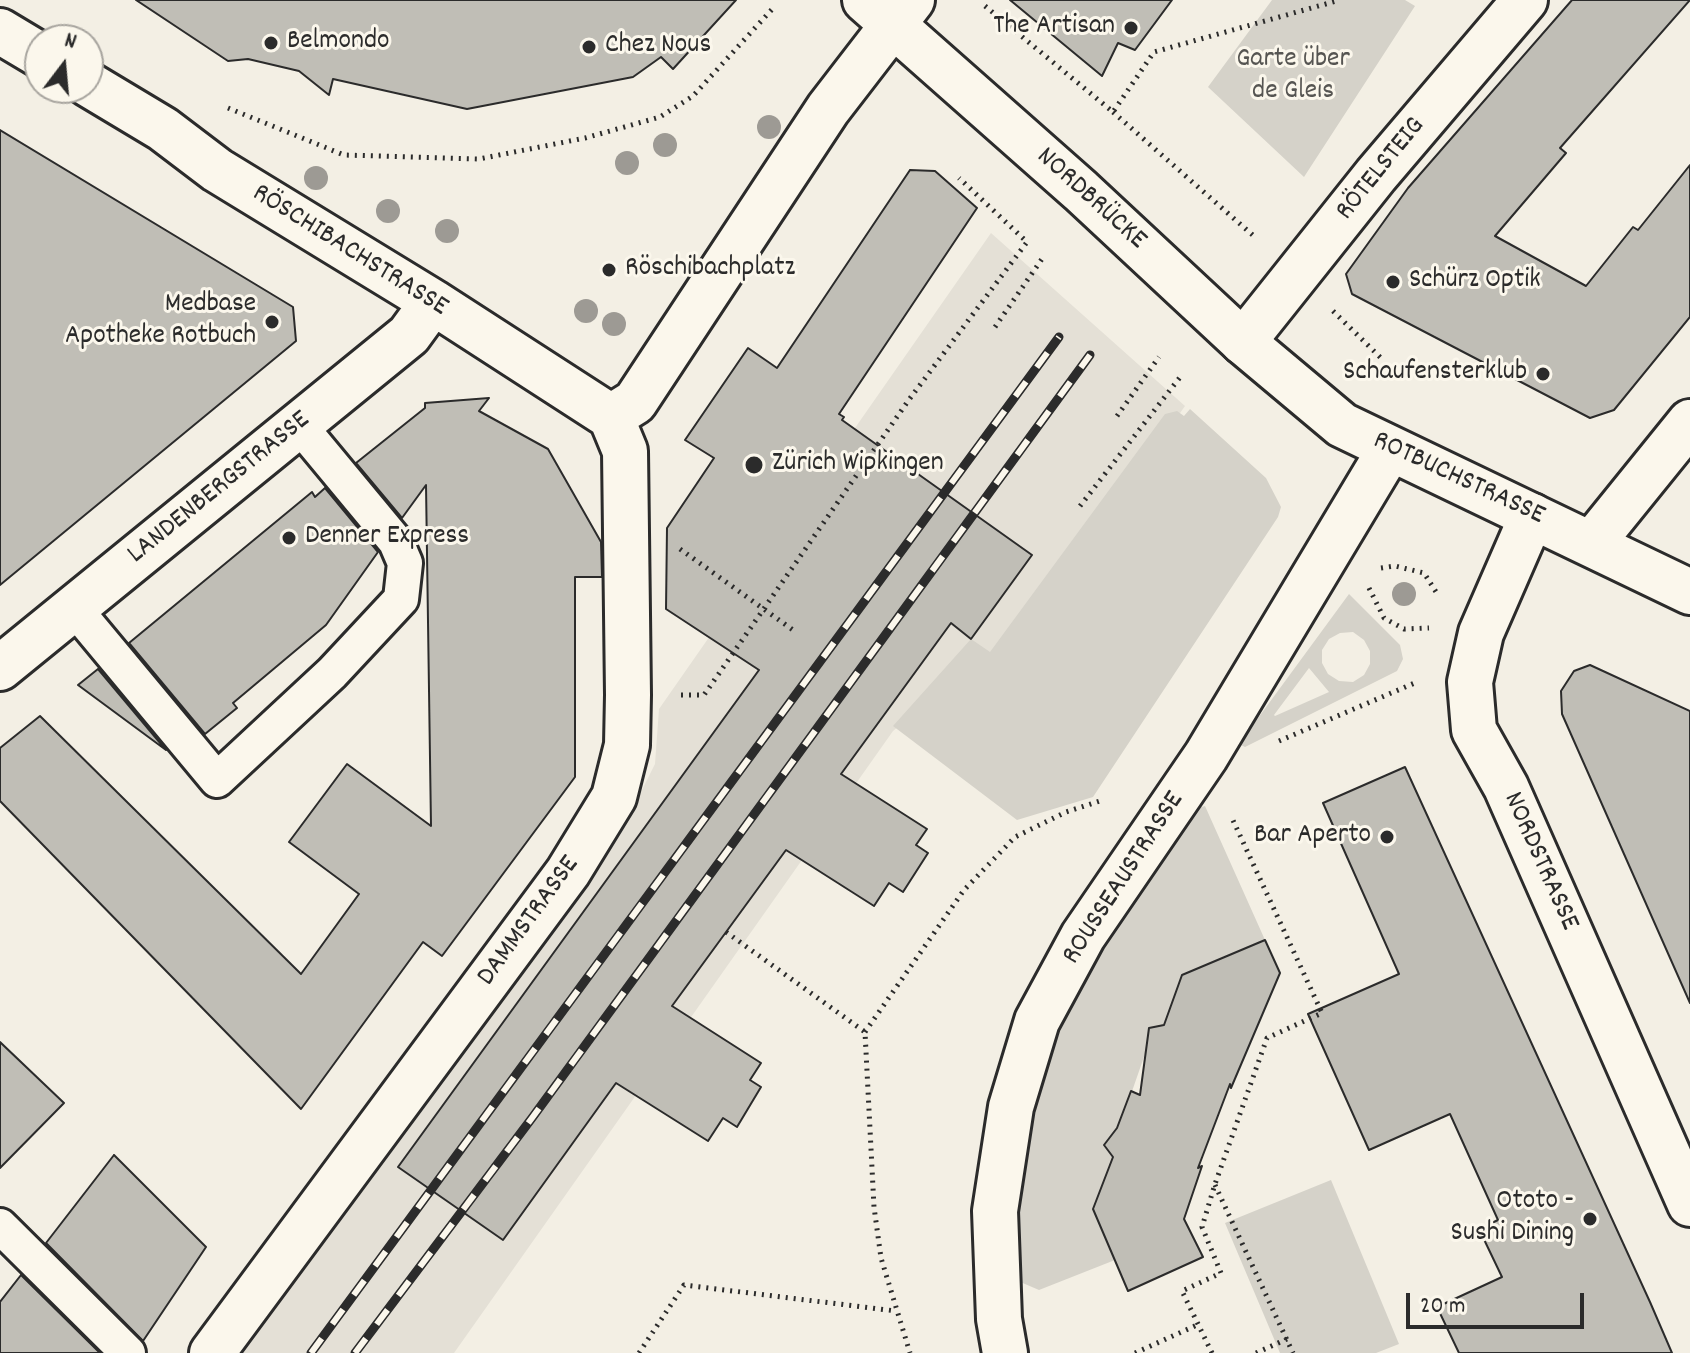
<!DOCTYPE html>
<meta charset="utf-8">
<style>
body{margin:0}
#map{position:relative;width:1690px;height:1353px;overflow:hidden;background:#f3efe4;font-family:Dekko,sans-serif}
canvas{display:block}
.north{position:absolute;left:24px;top:24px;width:80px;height:80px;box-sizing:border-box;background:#fbf7ec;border:2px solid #a8a59f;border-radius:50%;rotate:16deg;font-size:22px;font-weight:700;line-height:32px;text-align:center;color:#2b2b2b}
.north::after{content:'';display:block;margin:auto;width:28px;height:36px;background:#2b2b2b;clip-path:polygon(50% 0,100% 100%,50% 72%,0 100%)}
.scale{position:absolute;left:1406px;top:1293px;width:178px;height:36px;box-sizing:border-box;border:4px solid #2b2b2b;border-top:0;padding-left:10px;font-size:24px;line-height:28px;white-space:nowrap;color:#2b2b2b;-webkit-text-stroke:6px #fbf7ec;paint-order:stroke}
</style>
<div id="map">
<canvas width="1690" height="1353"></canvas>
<div class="north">N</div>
<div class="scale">20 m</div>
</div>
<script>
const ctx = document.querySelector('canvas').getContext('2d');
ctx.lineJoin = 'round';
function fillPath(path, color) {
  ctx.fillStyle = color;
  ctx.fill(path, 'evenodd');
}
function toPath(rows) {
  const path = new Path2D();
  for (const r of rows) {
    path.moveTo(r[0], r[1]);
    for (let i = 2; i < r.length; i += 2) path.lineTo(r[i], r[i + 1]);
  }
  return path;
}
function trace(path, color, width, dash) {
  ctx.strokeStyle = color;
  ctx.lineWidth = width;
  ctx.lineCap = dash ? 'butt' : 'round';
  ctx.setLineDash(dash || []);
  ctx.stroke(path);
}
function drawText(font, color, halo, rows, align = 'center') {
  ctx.font = font + ' Dekko,sans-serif';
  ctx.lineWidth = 6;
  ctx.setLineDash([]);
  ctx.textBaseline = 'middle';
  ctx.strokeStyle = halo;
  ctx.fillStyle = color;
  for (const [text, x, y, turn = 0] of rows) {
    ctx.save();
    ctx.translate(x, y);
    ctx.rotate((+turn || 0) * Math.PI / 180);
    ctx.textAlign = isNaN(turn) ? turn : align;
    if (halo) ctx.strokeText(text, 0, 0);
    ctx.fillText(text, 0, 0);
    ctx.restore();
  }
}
fillPath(toPath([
 [991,233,1185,406,1048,599,990,653,893,731,454,1353,237,1353,627,820,655,764,659,709]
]), '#e4e0d6');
fillPath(toPath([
 [1272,0,1405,0,1415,6,1304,177,1208,87],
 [1190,409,1266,478,1281,507,1278,517,1093,797,1017,820,893,726,971,639,990,652,1165,414,1177,411,1184,416],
 [1349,594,1400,645,1403,659,1397,671,1245,747,1239,744],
 [1353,632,1364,640,1370,651,1370,664,1364,675,1353,682,1339,681,1328,674,1322,663,1322,650,1329,639,1340,633],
 [1309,668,1329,692,1275,716,1274,715],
 [1205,806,1265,940,1182,975,1164,1025,1149,1029,1146,1051,1121,1123,1104,1145,1113,1157,1093,1209,1115,1260,1039,1290,1011,1278,1013,1224,1032,1093,1074,986,1192,810],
 [1331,1180,1399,1344,1376,1353,1280,1353,1225,1223]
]), '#d5d2c9');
const building = toPath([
 [136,0,736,0,673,69,661,57,633,77,467,109,333,79,329,95,299,71,248,59,228,61,136,0],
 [1010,0,1172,0,1135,50,1118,43,1102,76,1010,0],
 [1572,0,1690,0,1560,148,1566,153,1495,236,1586,286,1633,227,1638,230,1690,165,1690,317,1614,410,1590,418,1352,294,1346,274,1408,188,1572,0],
 [0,130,293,307,296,341,0,585,0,130],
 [910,170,935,171,977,208,839,414,844,417,842,420,1032,555,971,639,951,623,841,774,927,829,916,845,928,853,903,892,889,883,874,906,786,850,672,1006,761,1063,750,1080,761,1087,737,1127,723,1118,708,1141,616,1083,503,1240,398,1167,759,670,666,609,667,528,714,458,685,440,748,348,777,368,910,170],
 [489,398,479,411,548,449,601,542,602,577,575,577,575,777,442,956,423,942,301,1109,0,801,0,748,40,716,301,974,359,894,289,842,347,764,431,826,426,485,402,518,356,463,425,408,425,403,489,398],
 [325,488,378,552,326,625,233,703,237,708,205,734,129,643,312,492,315,497,325,488],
 [1590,665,1690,711,1690,1003,1562,714,1561,691,1574,671,1590,665],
 [98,669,166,750,78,685,98,669],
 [1405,767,1650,1302,1672,1353,1459,1353,1437,1307,1502,1277,1479,1229,1498,1220,1450,1114,1369,1150,1308,1014,1399,974,1323,803,1405,767],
 [1265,940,1280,973,1231,1088,1230,1084,1198,1168,1202,1166,1184,1219,1203,1257,1128,1291,1093,1209,1113,1157,1104,1145,1117,1128,1131,1091,1140,1095,1149,1028,1164,1025,1182,975,1265,940],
 [0,1042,64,1103,0,1168,0,1042],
 [114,1155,206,1247,143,1341,46,1243,114,1155],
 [21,1275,100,1353,0,1353,0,1302,21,1275]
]);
fillPath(building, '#c0beb6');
trace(building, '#2b2b2b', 2);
const lane = toPath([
 [74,608,217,780,332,673,401,599,405,563,396,542,299,425],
 [0,1226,128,1353]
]);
const street = toPath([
 [0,31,40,55],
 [88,84,163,129,217,170,433,302,611,417],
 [1243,342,1376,175,1525,0],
 [611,417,635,402,828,109,912,0],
 [1532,516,1481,633,1470,682,1474,730,1506,787,1690,1204],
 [1593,542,1690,422],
 [0,668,409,335,433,302],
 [212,1353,568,872,614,797,627,745,628,695,625,451,611,417],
 [1005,1353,999,1319,995,1211,1011,1107,1037,1021,1083,936,1206,756,1390,449]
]);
const secondary = toPath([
 [865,0,1081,191,1243,342,1342,425,1690,592]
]);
trace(lane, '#2b2b2b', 40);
trace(street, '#2b2b2b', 50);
trace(secondary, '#2b2b2b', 50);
trace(toPath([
 [985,6,1113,112,1154,52,1340,0],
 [228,108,344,155,479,159,585,138,660,117,693,96,775,6],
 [1113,112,1256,238],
 [1333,311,1381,358],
 [995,327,1044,256],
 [1117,416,1159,357],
 [1080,506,1181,376],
 [680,549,793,630],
 [1381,568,1395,566,1424,573,1438,595],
 [1369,588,1384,618,1404,629,1429,628],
 [681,695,704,695,908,401,1027,242,959,178],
 [1279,741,1417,682],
 [726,932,865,1032,874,1207,881,1258,910,1353],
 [865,1032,964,890,1015,837,1066,812,1103,800],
 [1215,1185,1293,1353],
 [639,1353,684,1285,896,1311],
 [1135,1353,1197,1325],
 [1212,1353,1182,1291,1221,1273,1202,1227,1215,1184,1267,1038,1322,1013,1231,816],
 [1256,1353,1287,1339]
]), '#2b2b2b', 5, [2, 6]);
trace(lane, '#fbf7ec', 34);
trace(street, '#fbf7ec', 44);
trace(secondary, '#fbf7ec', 44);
const rail = toPath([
 [311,1353,1059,337],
 [355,1353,532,1118,1090,355]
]);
trace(rail, '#2b2b2b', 9);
trace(rail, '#fbf7ec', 6, [18]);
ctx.fillStyle = '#9d9a94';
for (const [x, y] of [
 [769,127],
 [665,145],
 [627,163],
 [316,178],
 [388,211],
 [447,231],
 [586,311],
 [614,324],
 [1404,594]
]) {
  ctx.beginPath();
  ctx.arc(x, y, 12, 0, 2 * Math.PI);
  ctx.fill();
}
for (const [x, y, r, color] of [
 [1131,28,8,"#2b2b2b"],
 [271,43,8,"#2b2b2b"],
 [589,47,8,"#2b2b2b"],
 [609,270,8,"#2b2b2b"],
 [1393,282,8,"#2b2b2b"],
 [272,322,8,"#2b2b2b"],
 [1543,374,8,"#2b2b2b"],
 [754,465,10,"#2b2b2b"],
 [289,538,8,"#2b2b2b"],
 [1387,837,8,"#2b2b2b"],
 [1590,1219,8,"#2b2b2b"]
]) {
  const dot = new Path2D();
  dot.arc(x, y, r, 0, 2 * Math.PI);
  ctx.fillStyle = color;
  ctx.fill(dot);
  trace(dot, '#fbf7ec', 3);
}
drawText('28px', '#2b2b2b', '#fbf7ec', [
 ["The Artisan",1115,28,"right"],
 ["Belmondo",287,43],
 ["Chez Nous",605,47],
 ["Röschibachplatz",625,270],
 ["Schürz Optik",1409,282],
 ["Medbase",256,306,"right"],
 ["Apotheke Rotbuch",256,338,"right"],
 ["Schaufensterklub",1527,374,"right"],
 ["Zürich Wipkingen",772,465],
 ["Denner Express",305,538],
 ["Bar Aperto",1371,837,"right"],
 ["Ototo -",1574,1203,"right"],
 ["Sushi Dining",1574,1235,"right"]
], 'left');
drawText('28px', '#565552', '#fbf7ec', [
 ["Garte über",1293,61],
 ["de Gleis",1293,93]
]);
drawText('28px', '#2b2b2b', '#fbf7ec', [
 ["RÖTELSTEIG",1382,170,-51],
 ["NORDBRÜCKE",1090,200,42],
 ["RÖSCHIBACHSTRASSE",349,252,32],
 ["ROTBUCHSTRASSE",1458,480,25],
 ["LANDENBERGSTRASSE",220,489,-39],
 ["NORDSTRASSE",1539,862,66],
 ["ROUSSEAUSTRASSE",1125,879,-57],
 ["DAMMSTRASSE",530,922,-54]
]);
</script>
